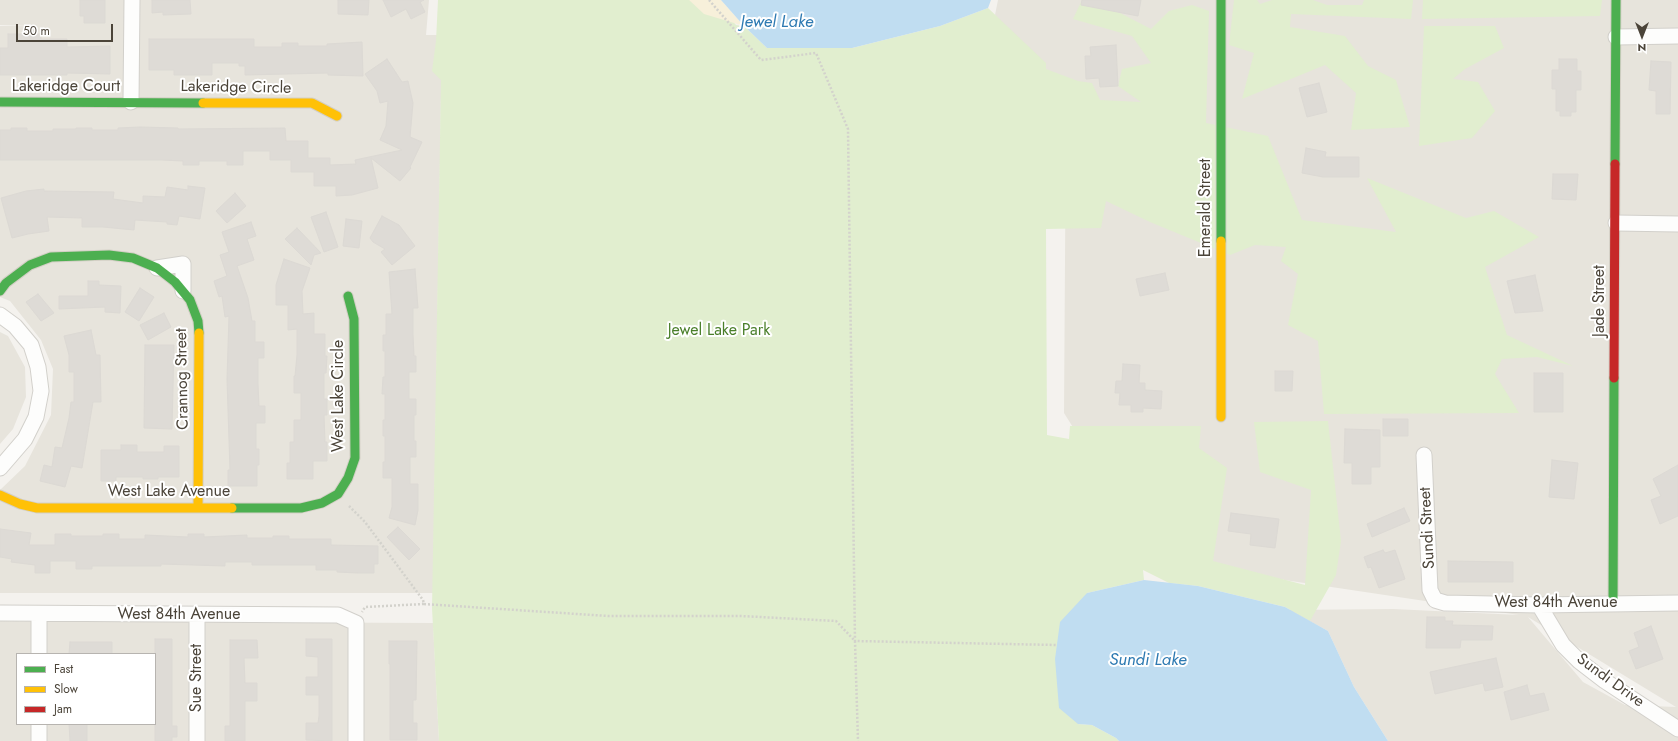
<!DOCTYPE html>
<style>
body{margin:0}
#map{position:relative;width:1678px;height:741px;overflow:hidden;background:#f4f2ee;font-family:Jost,sans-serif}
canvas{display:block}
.legend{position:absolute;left:16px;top:653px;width:140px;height:72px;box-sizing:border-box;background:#fff;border:1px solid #b7b4b0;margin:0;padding:5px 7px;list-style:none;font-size:12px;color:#4b4439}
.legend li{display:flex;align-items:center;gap:8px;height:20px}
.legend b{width:20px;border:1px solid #b7b4b0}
.north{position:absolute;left:1622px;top:16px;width:40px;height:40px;-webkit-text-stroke:3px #fff;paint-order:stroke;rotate:180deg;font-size:11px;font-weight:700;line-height:16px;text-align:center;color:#4b4439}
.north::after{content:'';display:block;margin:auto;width:14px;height:18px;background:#4b4439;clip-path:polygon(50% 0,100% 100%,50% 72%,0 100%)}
.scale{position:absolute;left:16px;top:24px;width:97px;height:18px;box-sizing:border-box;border:2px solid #4b4439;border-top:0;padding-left:5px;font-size:12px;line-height:14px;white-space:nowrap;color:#4b4439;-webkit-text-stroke:3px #fff;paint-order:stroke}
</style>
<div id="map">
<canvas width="1678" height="741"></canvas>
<ul class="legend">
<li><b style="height:5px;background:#4caf50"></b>Fast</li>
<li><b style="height:5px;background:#ffc107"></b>Slow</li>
<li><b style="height:5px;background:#c62828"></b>Jam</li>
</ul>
<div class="north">N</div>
<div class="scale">50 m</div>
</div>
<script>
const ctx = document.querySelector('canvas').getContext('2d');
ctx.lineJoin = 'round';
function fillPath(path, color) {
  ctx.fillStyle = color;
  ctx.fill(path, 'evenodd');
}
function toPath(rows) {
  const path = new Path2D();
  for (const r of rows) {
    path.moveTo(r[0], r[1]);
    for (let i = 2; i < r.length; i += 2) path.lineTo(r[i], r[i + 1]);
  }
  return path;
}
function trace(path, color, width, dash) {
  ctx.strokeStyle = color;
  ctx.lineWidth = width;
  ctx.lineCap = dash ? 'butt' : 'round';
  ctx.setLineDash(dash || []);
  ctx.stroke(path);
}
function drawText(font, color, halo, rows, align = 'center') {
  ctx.font = font + ' Jost,sans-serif';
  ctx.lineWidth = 4;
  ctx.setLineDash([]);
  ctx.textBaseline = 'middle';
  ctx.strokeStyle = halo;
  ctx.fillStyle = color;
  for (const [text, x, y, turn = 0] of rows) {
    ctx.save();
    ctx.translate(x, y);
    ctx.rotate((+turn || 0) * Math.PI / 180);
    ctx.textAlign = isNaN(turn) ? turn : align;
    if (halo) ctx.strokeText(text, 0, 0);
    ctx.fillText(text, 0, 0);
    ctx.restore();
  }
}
fillPath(toPath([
 [0,0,429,0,426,35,442,35,433,593,0,593,0,490,25,466,51,415,53,369,41,340,10,301,0,297,0,26,30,26,0,25],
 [998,0,1678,0,1678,741,1388,741,1354,687,1328,631,1289,610,1393,609,1519,615,1157,561,1064,413,1066,108,995,15],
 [1528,617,1676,707,1625,705,1583,682],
 [0,332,8,336,25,367,26,397,13,429,0,444],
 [0,621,433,623,439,741,0,741],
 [17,654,155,654,155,724,17,724]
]), '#e7e4dc');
fillPath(toPath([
 [438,0,715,0,736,25,744,26,767,48,852,48,940,26,988,8,1046,63,1046,69,1078,81,1092,83,1100,100,1141,102,1118,86,1122,69,1151,63,1132,36,1073,19,1082,0,1095,0,1151,29,1169,11,1192,5,1209,11,1206,123,1268,136,1302,220,1396,232,1367,178,1466,218,1494,211,1539,237,1485,267,1507,335,1573,366,1537,357,1502,359,1495,374,1519,413,1324,414,1318,341,1288,325,1298,274,1281,261,1286,247,1255,245,1230,255,1150,222,1106,201,1101,228,1046,229,1047,435,1069,439,1070,426,1201,426,1199,448,1227,468,1213,561,1305,585,1311,490,1260,472,1254,422,1328,421,1341,541,1336,575,1310,621,1285,607,1198,586,1169,583,1143,570,1144,580,1087,593,1078,724,1092,725,1116,738,1119,741,439,741,432,608,441,80,432,71,436,41],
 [1234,0,1257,0,1260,4,1272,0,1313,0,1327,5,1362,5,1364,0,1413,0,1411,19,1291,14,1290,27,1345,36,1368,66,1396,80,1410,127,1351,130,1356,93,1325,65,1242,99,1254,53,1229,45],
 [1423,0,1602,0,1600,16,1422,19],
 [1424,26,1495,26,1504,48,1465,69,1453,79,1478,82,1495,111,1472,138,1419,146]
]), '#e1eecf');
fillPath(toPath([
 [689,0,721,0,744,26,704,14]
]), '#f7f0da');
fillPath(toPath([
 [721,0,991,0,988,8,940,26,852,48,767,48,744,26],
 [1144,580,1198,586,1285,607,1328,631,1354,687,1388,741,1119,741,1116,738,1092,725,1078,724,1059,708,1055,659,1060,622,1087,593]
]), '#c0ddf1');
const building = toPath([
 [80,0,105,0,105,23,84,23,84,16,80,16,80,0],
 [152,0,190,0,191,14,163,15,163,12,152,13,152,0],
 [338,0,369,0,368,15,338,14,338,0],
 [383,0,424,0,420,2,425,12,411,19,406,9,391,17,383,0],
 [1082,0,1141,0,1138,16,1081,5,1082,0],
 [8,34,41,34,41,39,67,39,67,47,110,46,110,74,67,73,67,75,0,75,0,48,8,48,8,34],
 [149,39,254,39,254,47,282,47,282,43,298,43,298,46,327,46,327,44,362,42,363,76,328,75,328,73,245,75,245,66,239,66,239,63,212,63,212,75,174,75,174,70,149,70,149,39],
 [1116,45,1118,86,1100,87,1099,78,1086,79,1085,56,1091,56,1090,47,1116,45],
 [387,59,402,82,408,81,413,103,410,137,422,142,410,167,411,168,400,181,371,158,378,188,352,195,336,196,336,186,314,186,314,172,291,172,291,160,270,160,270,151,243,151,243,165,227,165,227,161,199,161,199,165,183,165,183,161,162,160,0,160,0,130,11,130,11,128,27,128,27,131,53,131,53,129,76,129,76,128,92,128,92,130,118,130,118,128,140,127,178,128,178,129,285,128,286,141,308,141,308,158,330,158,330,165,356,164,355,160,402,150,380,140,386,126,388,101,380,103,377,91,365,74,387,59],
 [1559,59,1577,59,1577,71,1581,71,1581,90,1576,90,1576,112,1571,112,1571,116,1560,116,1560,111,1556,111,1556,89,1552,89,1552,70,1559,70,1559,59],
 [1651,61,1671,62,1670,114,1656,114,1656,91,1649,90,1651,61],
 [1319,83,1327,112,1307,117,1299,88,1319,83],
 [1306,148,1326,152,1325,157,1359,157,1359,177,1323,177,1302,173,1306,148],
 [1553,174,1578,174,1576,200,1552,199,1553,174],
 [188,186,205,188,200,219,179,216,177,225,167,224,167,222,135,220,134,230,103,227,82,227,82,218,47,217,49,231,28,234,12,238,1,198,26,191,44,189,44,191,114,192,113,199,143,203,143,196,165,197,167,187,188,190,188,186],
 [235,193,246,206,227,223,216,211,235,193],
 [326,212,338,247,324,252,311,217,326,212],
 [382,216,399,225,415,246,392,265,381,252,385,249,373,242,370,238,382,216],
 [346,219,362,221,359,248,343,246,346,219],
 [251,222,256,236,247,239,254,260,237,266,248,298,252,321,255,321,255,342,264,342,264,358,258,358,258,384,259,406,265,406,265,423,256,423,256,449,259,449,259,465,257,465,257,486,228,486,228,470,230,470,227,379,229,316,225,317,222,296,219,297,214,281,227,276,220,255,229,252,222,232,251,222],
 [297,228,321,253,314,255,311,265,285,239,297,228],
 [284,259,310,268,302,291,303,314,314,313,314,334,325,334,325,356,327,356,326,373,324,373,324,399,327,399,327,415,324,415,325,442,327,442,327,461,313,461,313,479,287,479,287,463,290,463,290,442,294,442,294,420,301,420,301,393,294,393,294,376,295,376,297,355,297,329,288,330,288,305,276,305,276,285,284,259],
 [415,269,418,308,413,308,413,335,414,356,416,356,416,372,409,372,409,399,416,399,416,415,414,415,414,441,416,441,416,457,410,457,410,484,418,484,418,510,415,525,389,518,392,507,392,478,383,478,383,462,385,462,385,436,383,436,383,420,385,420,385,394,382,394,383,377,385,377,385,351,383,351,383,335,386,335,386,314,392,314,389,272,415,269],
 [1165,273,1169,290,1140,296,1136,279,1165,273],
 [1535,275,1543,311,1515,313,1507,281,1535,275],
 [88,281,99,281,99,285,121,286,120,313,105,312,105,307,59,309,59,296,88,296,88,281],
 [140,288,154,297,139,321,125,312,140,288],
 [38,294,54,313,41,321,26,302,38,294],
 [164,313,171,327,148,340,140,325,164,313],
 [91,330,96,355,100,355,101,402,93,402,82,468,71,466,65,487,40,481,44,465,52,467,55,447,62,448,69,418,71,402,74,402,74,372,69,372,69,355,64,336,91,330],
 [145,345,174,345,172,429,144,428,145,345],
 [1123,364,1140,365,1139,383,1145,383,1145,390,1162,391,1161,409,1143,408,1143,412,1131,412,1131,405,1119,405,1120,393,1115,393,1116,381,1122,381,1123,364],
 [1275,371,1293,371,1292,391,1275,391,1275,371],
 [1534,373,1563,373,1563,412,1534,412,1534,373],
 [1383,419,1408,419,1408,436,1383,436,1383,419],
 [1345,429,1380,430,1380,467,1371,467,1371,484,1352,484,1352,463,1344,463,1345,429],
 [121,445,137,445,137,452,164,452,164,446,179,446,179,477,158,477,158,479,143,479,143,477,116,477,116,481,101,481,101,450,121,450,121,445],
 [1552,460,1578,463,1574,499,1549,497,1552,460],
 [1678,465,1678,516,1660,524,1651,500,1661,496,1653,479,1678,465],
 [1404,508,1410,521,1372,537,1367,524,1404,508],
 [1231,513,1279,519,1275,548,1250,545,1251,534,1228,531,1231,513],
 [398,527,420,549,409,560,387,537,398,527],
 [0,529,31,533,29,545,55,545,55,534,71,534,71,536,103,536,103,534,119,534,119,539,145,539,145,535,188,537,188,534,204,534,204,537,247,535,247,538,273,538,273,536,289,536,289,539,331,539,331,545,378,546,378,564,374,564,374,573,358,573,337,572,337,570,316,570,316,565,252,565,252,562,225,562,225,566,161,564,161,566,92,566,92,569,76,569,76,561,50,561,50,573,35,573,35,565,11,562,12,559,0,557,0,529],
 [1383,550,1385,553,1395,550,1405,579,1379,588,1371,567,1368,568,1364,557,1383,550],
 [1448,561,1513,562,1513,582,1448,582,1448,561],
 [1427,617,1445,617,1445,621,1453,621,1452,625,1493,626,1492,640,1461,640,1460,648,1426,648,1427,617],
 [1651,626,1663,659,1636,669,1629,651,1639,647,1634,633,1651,626],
 [155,639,172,639,172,726,177,726,177,737,172,737,172,741,155,741,155,639],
 [306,639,332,639,332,741,306,740,306,723,318,723,319,716,319,695,306,695,306,677,318,677,318,657,306,656,306,639],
 [230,640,257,640,258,658,244,658,245,683,257,683,257,701,245,701,245,741,225,741,225,726,230,726,230,640],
 [389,641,417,641,416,700,413,700,413,723,417,723,417,740,390,740,390,664,389,664,389,641],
 [70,642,112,642,112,654,69,654,70,642],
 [1496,658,1503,687,1485,691,1483,683,1435,694,1430,672,1496,658],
 [1527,685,1530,696,1544,693,1549,710,1511,720,1504,692,1527,685],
 [69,724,87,724,87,741,70,741,69,724]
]);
fillPath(building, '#dedbd6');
trace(building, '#dcd9d4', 1);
const street = toPath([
 [1616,37,1678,36],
 [131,102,132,0],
 [1616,223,1678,224],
 [157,268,183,264,183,291],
 [0,315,15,326,31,345,38,367,41,391,36,417,25,439,0,468],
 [1424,455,1430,590,1435,600,1445,603,1539,605,1678,603],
 [1539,605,1563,645,1579,661,1605,681,1678,729],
 [0,613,338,615,356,623,356,741],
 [39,614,39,654],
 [197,615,197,741],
 [39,724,39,741]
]);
const fast = toPath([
 [1221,0,1221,241],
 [0,102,203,103],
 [1615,164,1616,0],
 [0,291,6,283,30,265,51,257,109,255,133,258,157,268,175,282,190,300,198,321,199,333],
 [232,508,301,508,322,503,338,494,348,478,355,458,354,319,348,296],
 [1613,603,1614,378]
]);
const slow = toPath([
 [203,103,312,103,337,116],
 [1221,241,1221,417],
 [0,495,20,504,37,508,232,508],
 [198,507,199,333]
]);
const jam = toPath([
 [1614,378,1615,164]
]);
trace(street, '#d2d0cb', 17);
trace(fast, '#d3cfc5', 11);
trace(slow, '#d3cfc5', 11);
trace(jam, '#d3cfc5', 11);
trace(toPath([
 [709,0,761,60,816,53,848,129,855,641,1057,645],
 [349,506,365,522,423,600,424,604,365,607,362,612],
 [424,604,608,616,741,616,836,621,855,641,858,741]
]), '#d3d2cc', 2.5, [2, 2]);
trace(street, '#fdfdfc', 15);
trace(fast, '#4caf50', 9);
trace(slow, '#ffc107', 9);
trace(jam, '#c62828', 9);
drawText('16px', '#4b4439', '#fff', [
 ["Lakeridge Court",66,87],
 ["Lakeridge Circle",236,88,1],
 ["Emerald Street",1206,208,-90],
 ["Jade Street",1600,301,-90],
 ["Crannog Street",183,379,-91],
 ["West Lake Circle",339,396,-90],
 ["West Lake Avenue",169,492],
 ["Sundi Street",1428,528,-93],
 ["West 84th Avenue",1556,603],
 ["West 84th Avenue",179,615],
 ["Sue Street",197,678,-90],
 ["Sundi Drive",1610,681,36]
]);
drawText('16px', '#4a7f2a', '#fff', [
 ["Jewel Lake Park",719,331]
]);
drawText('italic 17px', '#2e7ab2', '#fff', [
 ["Jewel Lake",777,23],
 ["Sundi Lake",1148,661]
]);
</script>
